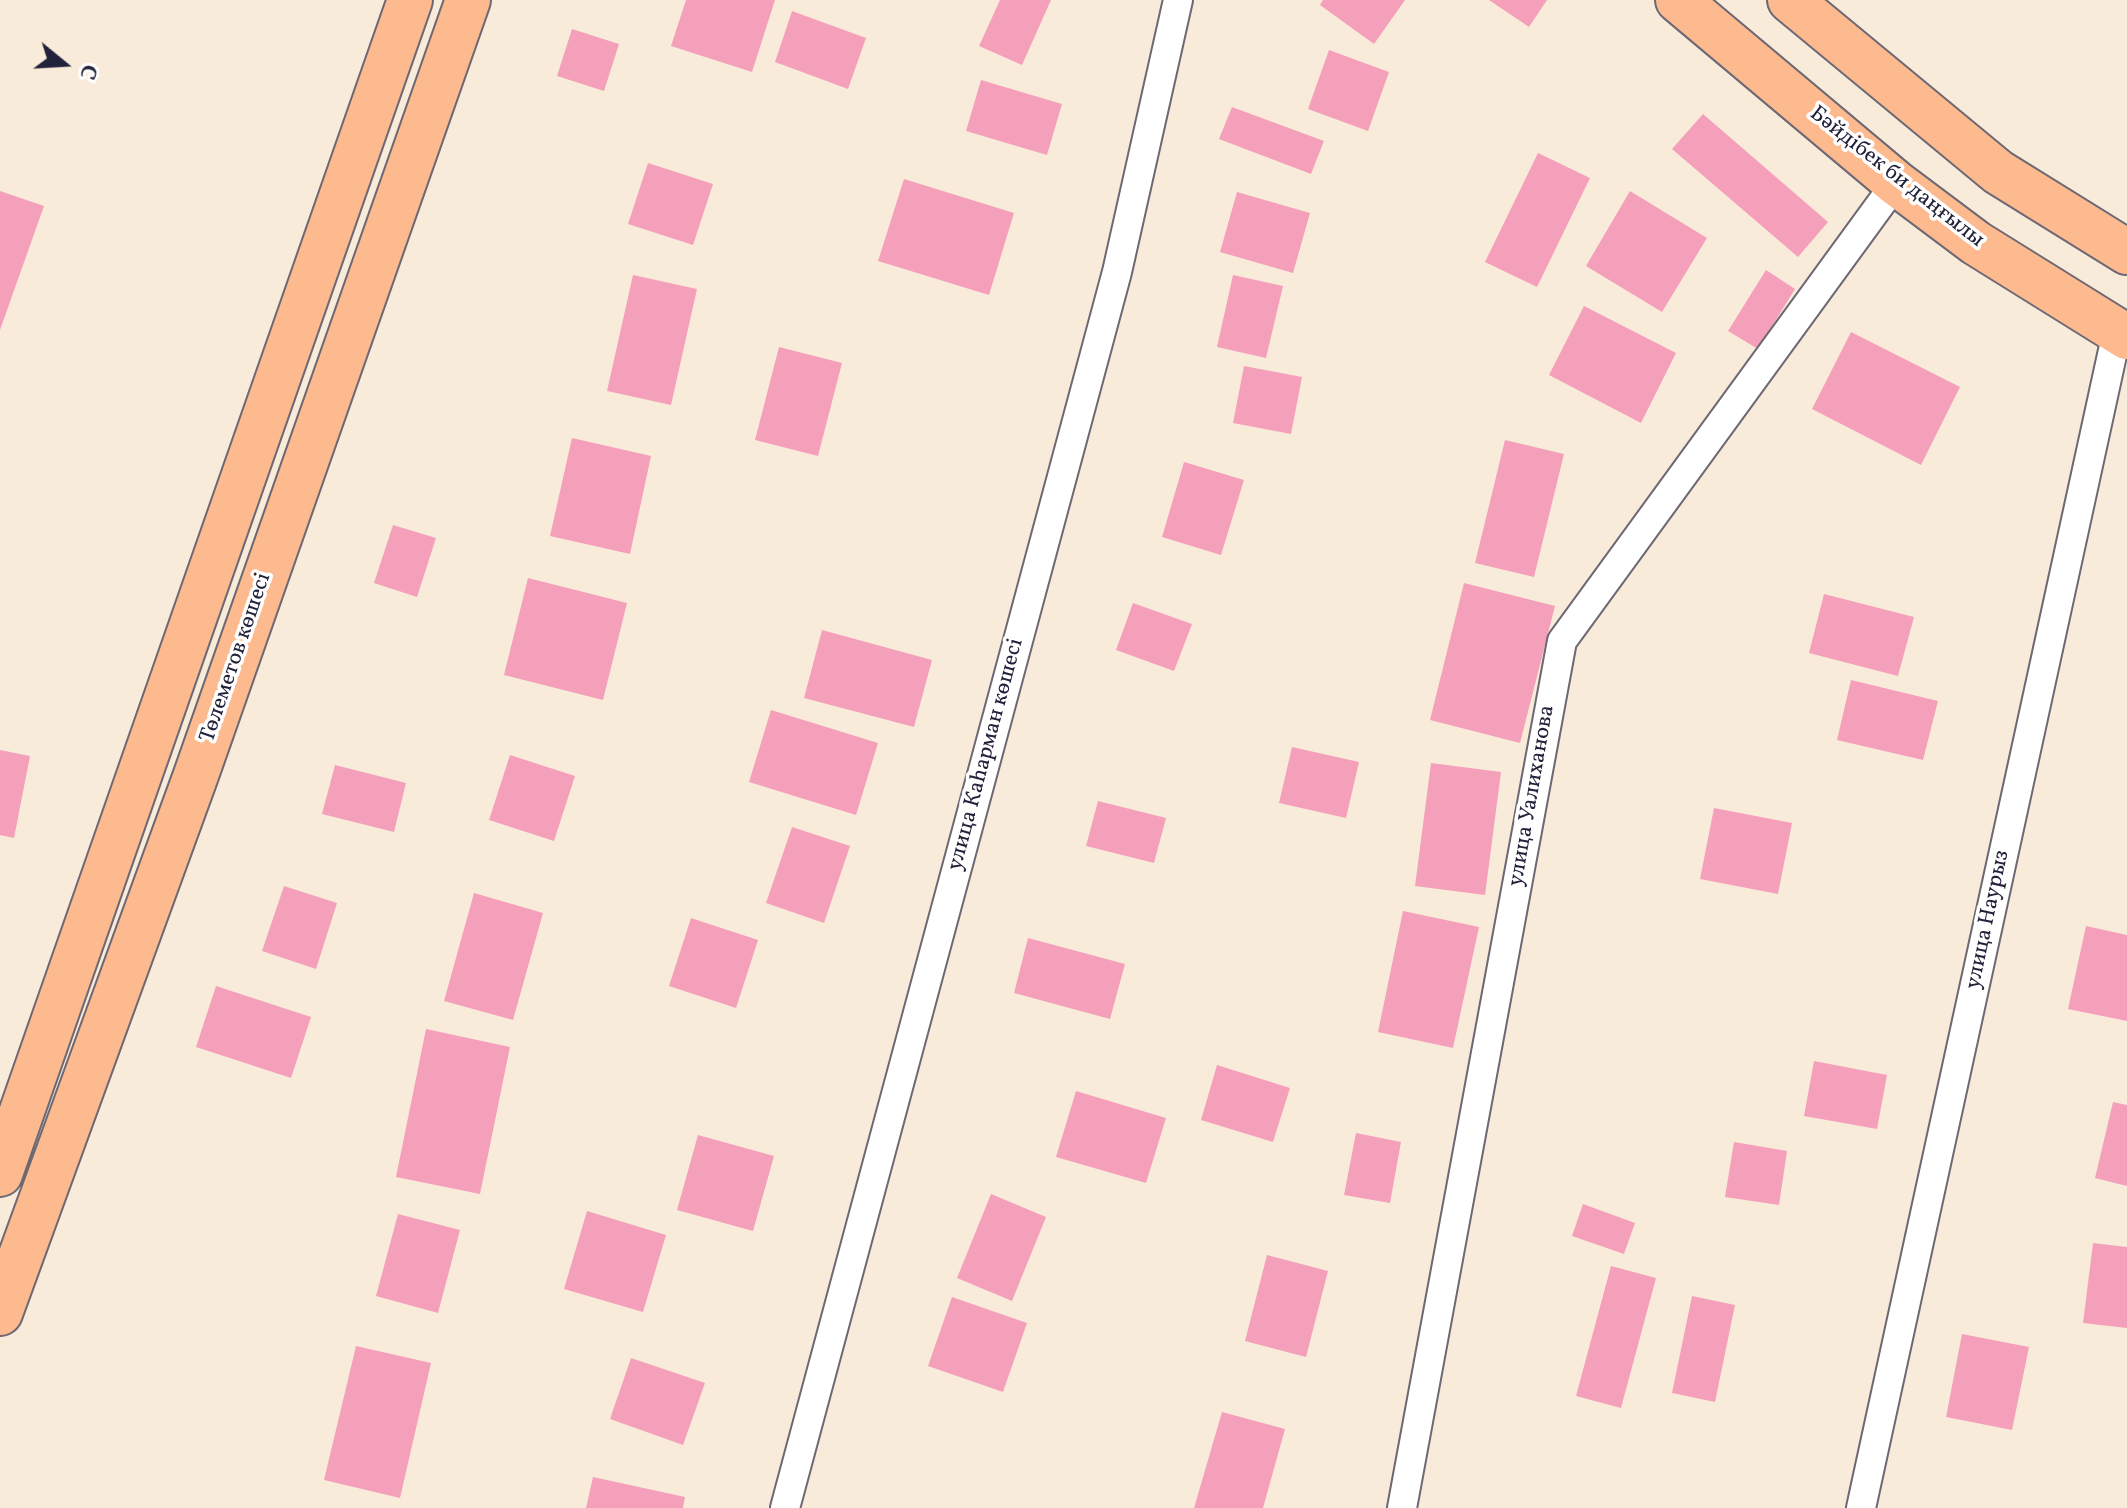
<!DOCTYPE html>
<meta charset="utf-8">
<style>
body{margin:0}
#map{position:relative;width:2127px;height:1508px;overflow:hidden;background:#f9ebda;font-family:Vollkorn,serif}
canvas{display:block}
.north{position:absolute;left:24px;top:24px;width:80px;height:80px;-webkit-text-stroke:6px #fff;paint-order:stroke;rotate:108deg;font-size:22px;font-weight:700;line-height:32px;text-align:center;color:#22223b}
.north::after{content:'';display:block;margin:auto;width:28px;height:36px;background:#22223b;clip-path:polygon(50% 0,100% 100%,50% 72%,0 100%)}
</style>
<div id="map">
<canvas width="2127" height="1508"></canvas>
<div class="north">С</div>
</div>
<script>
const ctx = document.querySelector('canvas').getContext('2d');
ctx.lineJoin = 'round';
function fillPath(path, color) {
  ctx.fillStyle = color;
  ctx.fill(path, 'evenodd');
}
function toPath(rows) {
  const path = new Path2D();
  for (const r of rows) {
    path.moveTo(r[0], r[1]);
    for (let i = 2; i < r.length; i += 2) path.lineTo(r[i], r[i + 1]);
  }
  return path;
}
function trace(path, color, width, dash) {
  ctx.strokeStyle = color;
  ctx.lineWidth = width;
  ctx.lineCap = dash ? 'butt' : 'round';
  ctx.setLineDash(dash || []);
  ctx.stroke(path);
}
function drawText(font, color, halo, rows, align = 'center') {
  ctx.font = font + ' Vollkorn,serif';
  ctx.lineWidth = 7;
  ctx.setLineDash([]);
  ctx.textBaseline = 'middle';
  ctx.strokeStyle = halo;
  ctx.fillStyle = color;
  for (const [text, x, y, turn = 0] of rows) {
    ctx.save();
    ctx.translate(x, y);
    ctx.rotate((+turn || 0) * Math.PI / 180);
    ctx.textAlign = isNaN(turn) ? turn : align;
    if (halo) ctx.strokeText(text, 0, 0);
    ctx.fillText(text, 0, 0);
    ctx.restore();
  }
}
fillPath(toPath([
 [686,0,775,0,752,72,671,46],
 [1000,0,1051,0,1022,65,979,46],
 [1323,0,1405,0,1374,44,1320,5],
 [1489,0,1547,0,1529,27],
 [792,11,866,38,848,89,775,62],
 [572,29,619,44,604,91,557,76],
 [1329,50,1389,72,1368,131,1308,109],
 [981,80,1062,104,1047,155,966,131],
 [1232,107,1324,141,1311,174,1219,139],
 [1703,114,1828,222,1798,257,1672,149],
 [1538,153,1590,178,1537,287,1485,262],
 [648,163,713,184,693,245,628,224],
 [904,179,1014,213,989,295,878,261],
 [0,191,44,206,0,330],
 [1630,191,1707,238,1662,312,1586,266],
 [1237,192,1310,213,1293,273,1220,252],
 [1766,270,1795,289,1758,349,1728,331],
 [633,275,697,289,671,405,607,391],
 [1233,275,1283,286,1266,358,1217,347],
 [1584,306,1676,353,1641,423,1549,375],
 [1851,332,1960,387,1921,465,1812,409],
 [779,347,842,363,818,456,755,440],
 [1244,366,1302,377,1291,434,1233,423],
 [572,438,651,456,630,554,550,536],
 [1505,440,1564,454,1534,577,1475,563],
 [1184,462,1244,480,1221,555,1162,537],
 [393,525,436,538,417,597,374,583],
 [528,578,627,603,603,700,504,675],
 [1464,583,1555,606,1520,743,1430,720],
 [1824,594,1914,617,1898,676,1809,653],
 [1133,603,1192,624,1174,671,1116,650],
 [822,630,932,660,914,727,804,698],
 [1851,680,1938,701,1923,760,1837,740],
 [771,710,878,743,856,815,749,782],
 [1292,747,1359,762,1346,818,1279,803],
 [0,750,30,756,14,838,0,835],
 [510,755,575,776,554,841,489,820],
 [1431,763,1501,772,1485,895,1415,886],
 [335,765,406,783,394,832,322,814],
 [1098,801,1166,818,1154,863,1086,846],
 [1714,808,1792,823,1778,894,1700,879],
 [792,827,850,846,824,923,766,903],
 [284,886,337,903,316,969,262,951],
 [474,893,543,913,513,1020,444,1001],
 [1403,911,1479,927,1453,1048,1378,1032],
 [691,918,758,940,736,1008,669,986],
 [2086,926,2127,935,2127,1021,2068,1009],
 [1028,938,1125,964,1110,1019,1014,993],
 [216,986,311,1017,291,1078,196,1047],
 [426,1029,510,1047,480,1194,396,1177],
 [1814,1061,1887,1075,1877,1129,1804,1116],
 [1217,1065,1290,1088,1273,1142,1201,1120],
 [1076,1091,1166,1118,1146,1183,1056,1157],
 [2113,1102,2127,1105,2127,1186,2095,1178],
 [1356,1133,1401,1142,1390,1203,1344,1195],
 [698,1135,774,1156,753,1231,677,1210],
 [1734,1142,1787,1151,1779,1205,1725,1197],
 [991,1194,1046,1217,1012,1301,957,1278],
 [1583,1204,1635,1223,1624,1254,1572,1236],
 [587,1211,666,1235,643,1312,564,1289],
 [398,1214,460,1230,438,1313,376,1296],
 [2093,1243,2127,1247,2127,1328,2083,1323],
 [1267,1255,1328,1271,1306,1357,1245,1341],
 [1611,1266,1656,1278,1621,1408,1576,1396],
 [1692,1296,1735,1305,1715,1402,1672,1393],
 [952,1297,1027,1323,1003,1392,928,1366],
 [1962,1334,2029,1347,2012,1430,1946,1417],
 [356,1346,431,1363,400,1498,324,1480],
 [631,1358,705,1383,683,1445,610,1419],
 [1222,1412,1285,1429,1263,1508,1194,1508],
 [593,1477,685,1497,683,1508,586,1508]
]), '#f5a0bb');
const street = toPath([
 [785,1508,1117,272,1178,0],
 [1402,1508,1562,641,1896,183],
 [1861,1508,2117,332]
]);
const primary = toPath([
 [1678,0,1896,183,1976,243,2127,337],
 [1790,0,1998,172,2127,252],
 [0,1174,410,0],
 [0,1313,196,775,468,0]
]);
trace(street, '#6d6873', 32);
trace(primary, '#6d6873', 48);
trace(street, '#fff', 28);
trace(primary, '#fcba8e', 44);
drawText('22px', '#22223b', '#fff', [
 ["Бәйдібек би даңғылы",1896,178,38],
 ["Төлеметов көшесі",237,658,-71],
 ["улица Каһарман көшесі",987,755,-75],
 ["улица Уалиханова",1533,796,-80],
 ["улица Наурыз",1989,920,-78]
]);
</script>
